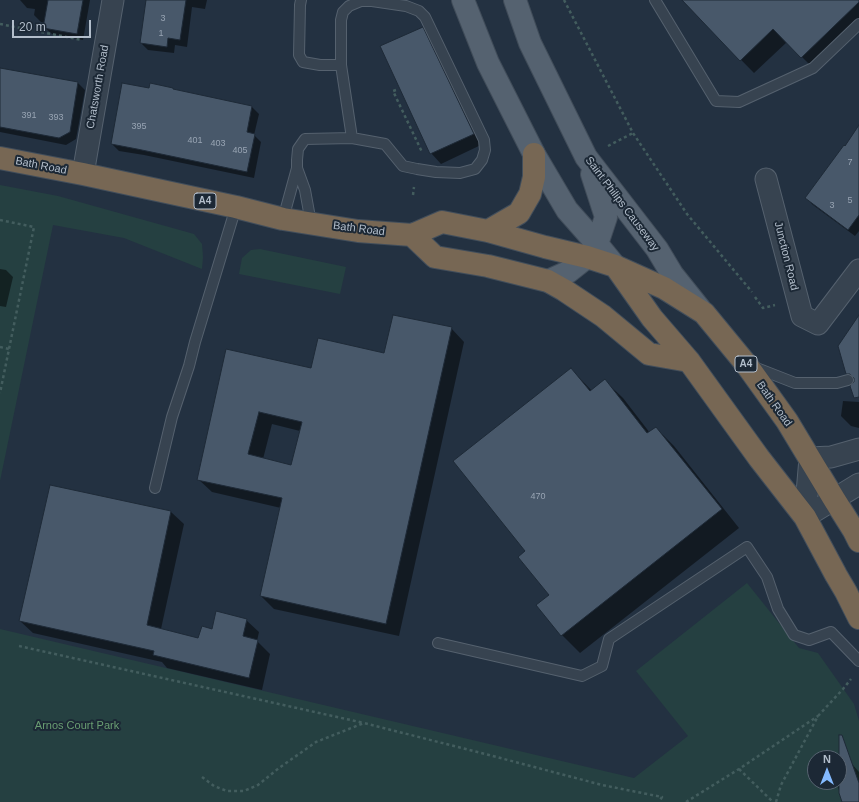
<!DOCTYPE html>
<style>
body{margin:0}
#map{position:relative;width:859px;height:802px;overflow:hidden;background:#233141;font-family:Helvetica,sans-serif}
canvas{display:block}
.north{position:absolute;left:807px;top:750px;width:40px;height:40px;box-sizing:border-box;background:#1c2835;border:1px solid #586471;border-radius:50%;rotate:0deg;font-size:11px;font-weight:700;line-height:16px;text-align:center;color:#b3becb}
.north::after{content:'';display:block;margin:auto;width:14px;height:18px;background:#84baff;clip-path:polygon(50% 0,100% 100%,50% 72%,0 100%)}
.scale{position:absolute;left:12px;top:20px;width:79px;height:18px;box-sizing:border-box;border:2px solid #b3becb;border-top:0;padding-left:5px;font-size:12px;line-height:14px;white-space:nowrap;color:#b3becb;-webkit-text-stroke:3px #1c2835;paint-order:stroke}
</style>
<div id="map">
<canvas width="859" height="802"></canvas>
<div class="north">N</div>
<div class="scale">20 m</div>
</div>
<script>
const ctx = document.querySelector('canvas').getContext('2d');
ctx.lineJoin = 'round';
function fillPath(path, color) {
  ctx.fillStyle = color;
  ctx.fill(path, 'evenodd');
}
function toPath(rows) {
  const path = new Path2D();
  for (const r of rows) {
    path.moveTo(r[0], r[1]);
    for (let i = 2; i < r.length; i += 2) path.lineTo(r[i], r[i + 1]);
  }
  return path;
}
function trace(path, color, width, dash) {
  ctx.strokeStyle = color;
  ctx.lineWidth = width;
  ctx.lineCap = dash ? 'butt' : 'round';
  ctx.setLineDash(dash || []);
  ctx.stroke(path);
}
function drawText(font, color, halo, rows, align = 'center') {
  ctx.font = font + ' Helvetica,sans-serif';
  ctx.lineWidth = 4;
  ctx.setLineDash([]);
  ctx.textBaseline = 'middle';
  ctx.strokeStyle = halo;
  ctx.fillStyle = color;
  for (const [text, x, y, turn = 0] of rows) {
    ctx.save();
    ctx.translate(x, y);
    ctx.rotate((+turn || 0) * Math.PI / 180);
    ctx.textAlign = isNaN(turn) ? turn : align;
    if (halo) ctx.strokeText(text, 0, 0);
    ctx.fillText(text, 0, 0);
    ctx.restore();
  }
}
fillPath(toPath([
 [0,185,58,196,194,234,202,244,203,257,202,269,124,238,53,225,0,481],
 [260,249,346,267,340,294,239,274,242,258,251,250],
 [747,583,799,648,818,653,854,704,859,721,859,802,0,802,0,629,634,778,688,736,636,671],
 [815,758,839,758,839,782,815,782]
]), '#254041');
fillPath(toPath([
 [20,0,90,0,83,40,52,34,45,28,45,23,41,22,34,15,35,9,27,8],
 [147,0,207,0,205,9,192,7,187,47,175,45,174,53,148,50,141,43],
 [692,0,859,0,859,28,815,70,787,42,754,73,687,5],
 [422,28,433,39,483,144,441,164,431,153],
 [0,68,78,83,85,90,76,139,66,145,0,132],
 [150,89,173,89,174,90,252,107,259,114,254,135,261,142,254,178,144,155,119,151,112,144],
 [859,128,859,231,855,236,813,205,806,198],
 [0,269,6,270,13,277,6,307,0,306],
 [859,317,859,398,852,386,855,381,847,373],
 [451,328,464,342,399,636,274,609,261,596,281,508,212,492,198,479,227,350,312,369,385,354],
 [272,424,300,431,292,466,263,459],
 [571,369,592,391,605,381,623,398,650,433,656,428,674,446,739,528,580,653,562,635,550,595,526,551],
 [843,401,859,402,859,428,851,426,841,416],
 [171,512,184,524,161,629,199,639,212,630,246,620,259,632,257,641,270,654,262,690,167,668,162,662,33,633,20,621],
 [852,764,859,772,859,802,843,802,836,782,839,782,839,769]
]), '#0007');
const building = toPath([
 [48,0,83,0,77,34,43,28,48,0],
 [146,0,186,0,180,40,168,38,167,47,140,43,146,0],
 [682,0,859,0,859,2,801,58,773,29,740,61,682,0],
 [423,27,474,134,430,154,380,46,423,27],
 [0,68,78,82,70,132,59,138,0,127,0,68],
 [122,83,149,88,150,83,173,88,173,89,252,106,247,132,255,134,247,172,137,149,111,144,122,83],
 [859,125,859,215,848,230,805,198,844,145,845,146,859,125],
 [393,315,452,327,386,624,260,596,282,498,197,480,226,349,311,368,318,338,384,353,393,315],
 [259,412,302,422,291,465,248,454,259,412],
 [859,315,859,397,854,398,850,386,854,382,854,378,850,374,846,374,838,346,859,315],
 [571,368,590,391,605,379,647,433,656,427,722,509,561,636,536,605,549,595,518,557,525,551,453,461,571,368],
 [50,485,171,511,147,625,198,638,202,626,212,629,216,611,247,619,243,636,258,640,249,678,153,655,154,651,19,621,50,485],
 [839,735,842,735,859,783,859,802,842,802,839,793,839,735]
]);
fillPath(building, '#48586a');
trace(building, '#1e2a37', 1);
const lane = toPath([
 [655,0,716,101,739,102,813,68,859,24],
 [341,65,341,20,343,12,349,6,361,1,372,1,406,6,419,11,425,17,484,140,485,150,482,160,475,169,460,173,436,172,417,169,403,166,385,144,352,138],
 [297,168,305,190,311,223],
 [283,219,297,168,297,160,298,149,305,139,352,138,341,65,320,65,303,62,299,55,300,5,301,0],
 [754,367,795,383,837,383,848,380],
 [155,488,172,417,189,366,195,342,236,207],
 [438,643,582,676,602,666,609,639,747,547,767,577,778,609,794,635,809,640,831,632,859,661]
]);
const street = toPath([
 [83,174,113,0],
 [766,179,802,316,818,324,859,270],
 [805,517,810,458,831,457,859,449],
 [805,517,859,484]
]);
const primary = toPath([
 [463,0,488,63,534,154,567,210,597,244,615,266],
 [515,0,530,43,586,157,657,249,672,274,700,309],
 [548,281,568,272,587,257,597,244,606,217,592,174]
]);
const highway = toPath([
 [0,158,83,174,236,207,283,219,358,231,412,235,435,257,488,266,548,281,564,290,603,316,649,354,689,361],
 [488,231,519,213,530,194,534,177,534,154],
 [412,235,442,222,488,231,545,247,587,257,615,266,664,288,704,313,746,364,787,421,834,499,854,531,859,541],
 [616,267,652,318,689,361,759,458,805,517,836,575,846,592,859,618]
]);
trace(lane, '#55616e', 12);
trace(street, '#55616e', 23);
trace(primary, '#404c59', 24);
trace(highway, '#424e5b', 24);
trace(toPath([
 [564,0,633,133,687,214,752,292],
 [0,24,82,40],
 [396,90,393,91,422,152],
 [608,146,633,133],
 [413,195,414,187],
 [0,220,34,227,0,393],
 [755,297,763,308,775,305],
 [0,347,9,349],
 [19,646,364,723],
 [739,769,773,802],
 [202,777,214,786,227,791,244,791,258,785,279,768,316,742,364,723,489,755,602,785,662,797,659,802],
 [686,802,739,769,818,716],
 [776,802,781,785,818,716,843,689,851,679]
]), '#435d5e', 2.5, [3, 3]);
trace(lane, '#374350', 10);
trace(street, '#374350', 21);
trace(primary, '#556270', 22);
trace(highway, '#776754', 22);
drawText('9px', '#98a4b3', null, [
 ["3",163,19],
 ["1",161,34],
 ["391",29,116],
 ["393",56,118],
 ["395",139,127],
 ["401",195,141],
 ["403",218,144],
 ["405",240,151],
 ["7",850,163],
 ["5",850,201],
 ["3",832,206],
 ["470",538,497]
]);
for (const [x, y, w] of [
 [205,201,22],
 [746,364,22]
]) {
  const box = new Path2D();
  box.roundRect(x - w / 2, y - 8, w, 16, 3);
  ctx.fillStyle = '#1c2835';
  ctx.fill(box);
  trace(box, '#b3becb', 1);
}
drawText('bold 10px', '#b3becb', null, [
 ["A4",205,201],
 ["A4",746,364]
]);
drawText('11px', '#b3becb', '#1c2835', [
 ["Chatsworth Road",98,87,-80],
 ["Bath Road",41,166,11],
 ["Saint Philips Causeway",622,204,53],
 ["Bath Road",359,229,7],
 ["Junction Road",786,256,76],
 ["Bath Road",774,404,55]
]);
drawText('11px', '#699e72', '#1c2835', [
 ["Arnos Court Park",77,726]
]);
</script>
